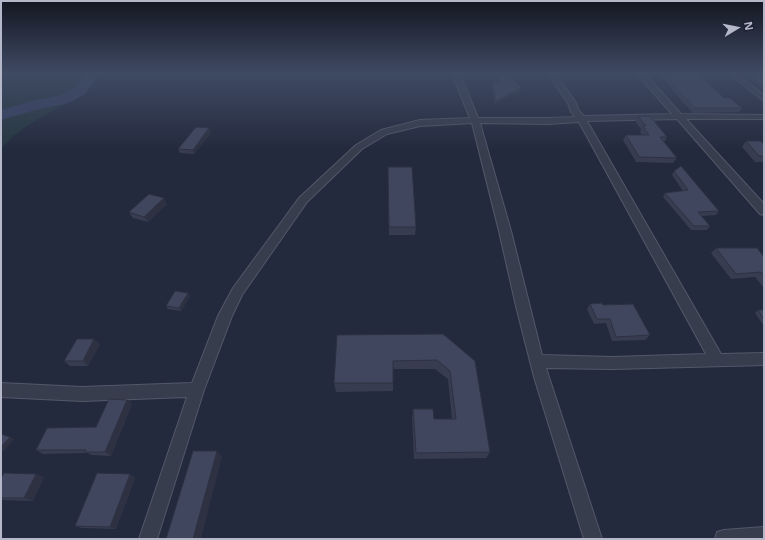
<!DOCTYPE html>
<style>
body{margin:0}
#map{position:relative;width:765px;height:540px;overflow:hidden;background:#242a3e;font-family:"Noto Sans",sans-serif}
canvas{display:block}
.frame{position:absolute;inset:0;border:2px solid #b4b8c9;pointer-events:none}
.north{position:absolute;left:717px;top:8px;width:40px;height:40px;-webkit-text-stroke:3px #1d2233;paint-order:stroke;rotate:80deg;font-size:11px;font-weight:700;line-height:16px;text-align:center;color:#b4b8c9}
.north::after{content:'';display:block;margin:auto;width:14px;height:18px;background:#b4b8c9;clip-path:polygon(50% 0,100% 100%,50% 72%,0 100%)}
</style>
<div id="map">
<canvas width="765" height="540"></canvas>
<div class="frame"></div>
<div class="north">N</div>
</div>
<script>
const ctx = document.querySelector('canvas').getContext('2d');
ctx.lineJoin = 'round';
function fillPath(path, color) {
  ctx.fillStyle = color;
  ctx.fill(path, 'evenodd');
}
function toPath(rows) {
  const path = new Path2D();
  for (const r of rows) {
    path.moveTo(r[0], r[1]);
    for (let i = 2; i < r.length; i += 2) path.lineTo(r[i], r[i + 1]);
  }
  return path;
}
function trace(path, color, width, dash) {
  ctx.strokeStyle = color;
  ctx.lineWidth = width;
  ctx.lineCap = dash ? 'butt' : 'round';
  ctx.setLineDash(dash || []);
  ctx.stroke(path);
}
fillPath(toPath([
 [1,74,104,74,79,96,28,125,15,135,1,148]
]), '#26373f');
fillPath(toPath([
 [85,74,99,74,85,94,69,103,35,110,1,120,1,110,32,101,58,96,75,88,85,74]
]), '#384165');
const street = toPath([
 [452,74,460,74,478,118,548,118,575,117,571,112,568,103,548,74,556,74,576,103,579,111,584,116,672,114,637,74,645,74,681,114,764,115,764,119,686,119,764,204,764,215,760,214,677,119,587,121,721,354,764,353,764,365,613,369,546,368,602,539,584,539,534,377,516,306,499,231,472,123,420,126,387,134,362,149,307,202,242,295,232,316,204,390,157,539,139,539,187,397,82,401,1,397,1,383,82,387,192,383,218,316,233,288,299,198,356,145,381,130,420,120,470,118,452,74],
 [579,122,706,354,613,357,542,355,511,231,480,123,548,124,579,122],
 [729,74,737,74,764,95,764,101,729,74],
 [764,527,764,539,715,539,717,532,724,530,764,527]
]);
trace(street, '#535869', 2);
fillPath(street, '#383d4e');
fillPath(toPath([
 [496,74,509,74,521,88,521,91,495,104,492,85,493,82,498,83],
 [658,74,698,74,724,98,742,108,739,112,693,113,672,90,672,88],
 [749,74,764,74,764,90,750,79,753,77],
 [638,116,667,137,664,142,677,158,673,163,636,162,623,140,626,135,642,135,640,132,641,129,635,121],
 [211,133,194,154,180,153,178,149],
 [746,141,764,145,764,162,755,162,742,147],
 [388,167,416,227,415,235,389,235],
 [674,171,719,211,716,215,701,216,710,226,707,230,691,230,663,197,665,193,683,191,672,175],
 [167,204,148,222,133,218,129,212],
 [716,248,764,257,764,288,755,277,731,279,711,253],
 [188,293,190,296,181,311,168,309,166,306],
 [590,304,603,305,650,335,645,340,612,341,606,323,594,324,587,309],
 [758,310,764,310,764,326,755,313],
 [443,334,490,452,486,458,414,459,412,417,413,409,434,419,452,419,448,379,435,369,393,369,393,391,336,392,334,383],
 [100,344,88,366,70,366,64,361],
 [127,400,132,404,111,456,91,455,88,453,43,454,36,450,96,427],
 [130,474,135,478,116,529,82,528,75,526],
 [44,477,33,501,1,500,1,478]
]), '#373c51');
fillPath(toPath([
 [521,88,521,91,495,104,496,101],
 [209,128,211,133,194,154,193,150],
 [164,198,167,204,148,222,144,217],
 [188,293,190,296,181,311,179,308],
 [94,339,100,344,88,366,83,361],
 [127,400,132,404,111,456,105,452],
 [10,437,14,439,1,454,1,447],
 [217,451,222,457,201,539,193,539],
 [36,474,44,477,33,501,24,498],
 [130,474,135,478,116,529,110,527]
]), '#2d3142');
const building = toPath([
 [497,74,509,74,521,88,496,101,493,82,499,83,497,74],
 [664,74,698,74,724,98,730,98,742,108,695,108,674,86,676,86,664,74],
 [754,74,764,74,764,86,752,77,758,77,754,74],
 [638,116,650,116,667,137,660,137,677,158,639,157,626,135,649,135,643,126,646,126,638,116],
 [196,127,209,128,193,150,178,149,196,127],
 [746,141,761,141,764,145,764,156,759,156,746,141],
 [681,166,719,211,698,212,710,226,694,226,665,193,688,190,674,171,681,166],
 [388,167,412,167,416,227,389,227,388,167],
 [149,194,164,198,144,217,129,212,149,194],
 [716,248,757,248,764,257,764,276,761,272,736,274,716,248],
 [175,291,188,293,179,308,166,306,175,291],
 [602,303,603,305,633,304,650,335,616,337,610,319,597,319,590,304,602,303],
 [758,310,764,310,764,319,758,310],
 [443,334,475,361,490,452,416,453,413,409,433,409,434,419,456,419,450,371,437,360,393,361,393,383,334,383,337,335,443,334],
 [77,339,94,339,83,361,64,361,77,339],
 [109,399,127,400,105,452,85,452,86,450,36,450,47,428,96,427,109,399],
 [1,434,10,437,1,447,1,434],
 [193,451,217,451,193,539,166,539,193,451],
 [4,473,36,474,24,498,1,498,1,478,4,473],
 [97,473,130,474,110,527,75,526,97,473]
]);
fillPath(building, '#40465e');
trace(building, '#2d3142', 1);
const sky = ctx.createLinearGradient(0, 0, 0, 150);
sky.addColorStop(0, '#141722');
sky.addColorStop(0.49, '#3f4a63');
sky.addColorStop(1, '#3f4a6300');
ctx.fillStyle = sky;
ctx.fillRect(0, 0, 765, 150);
</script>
